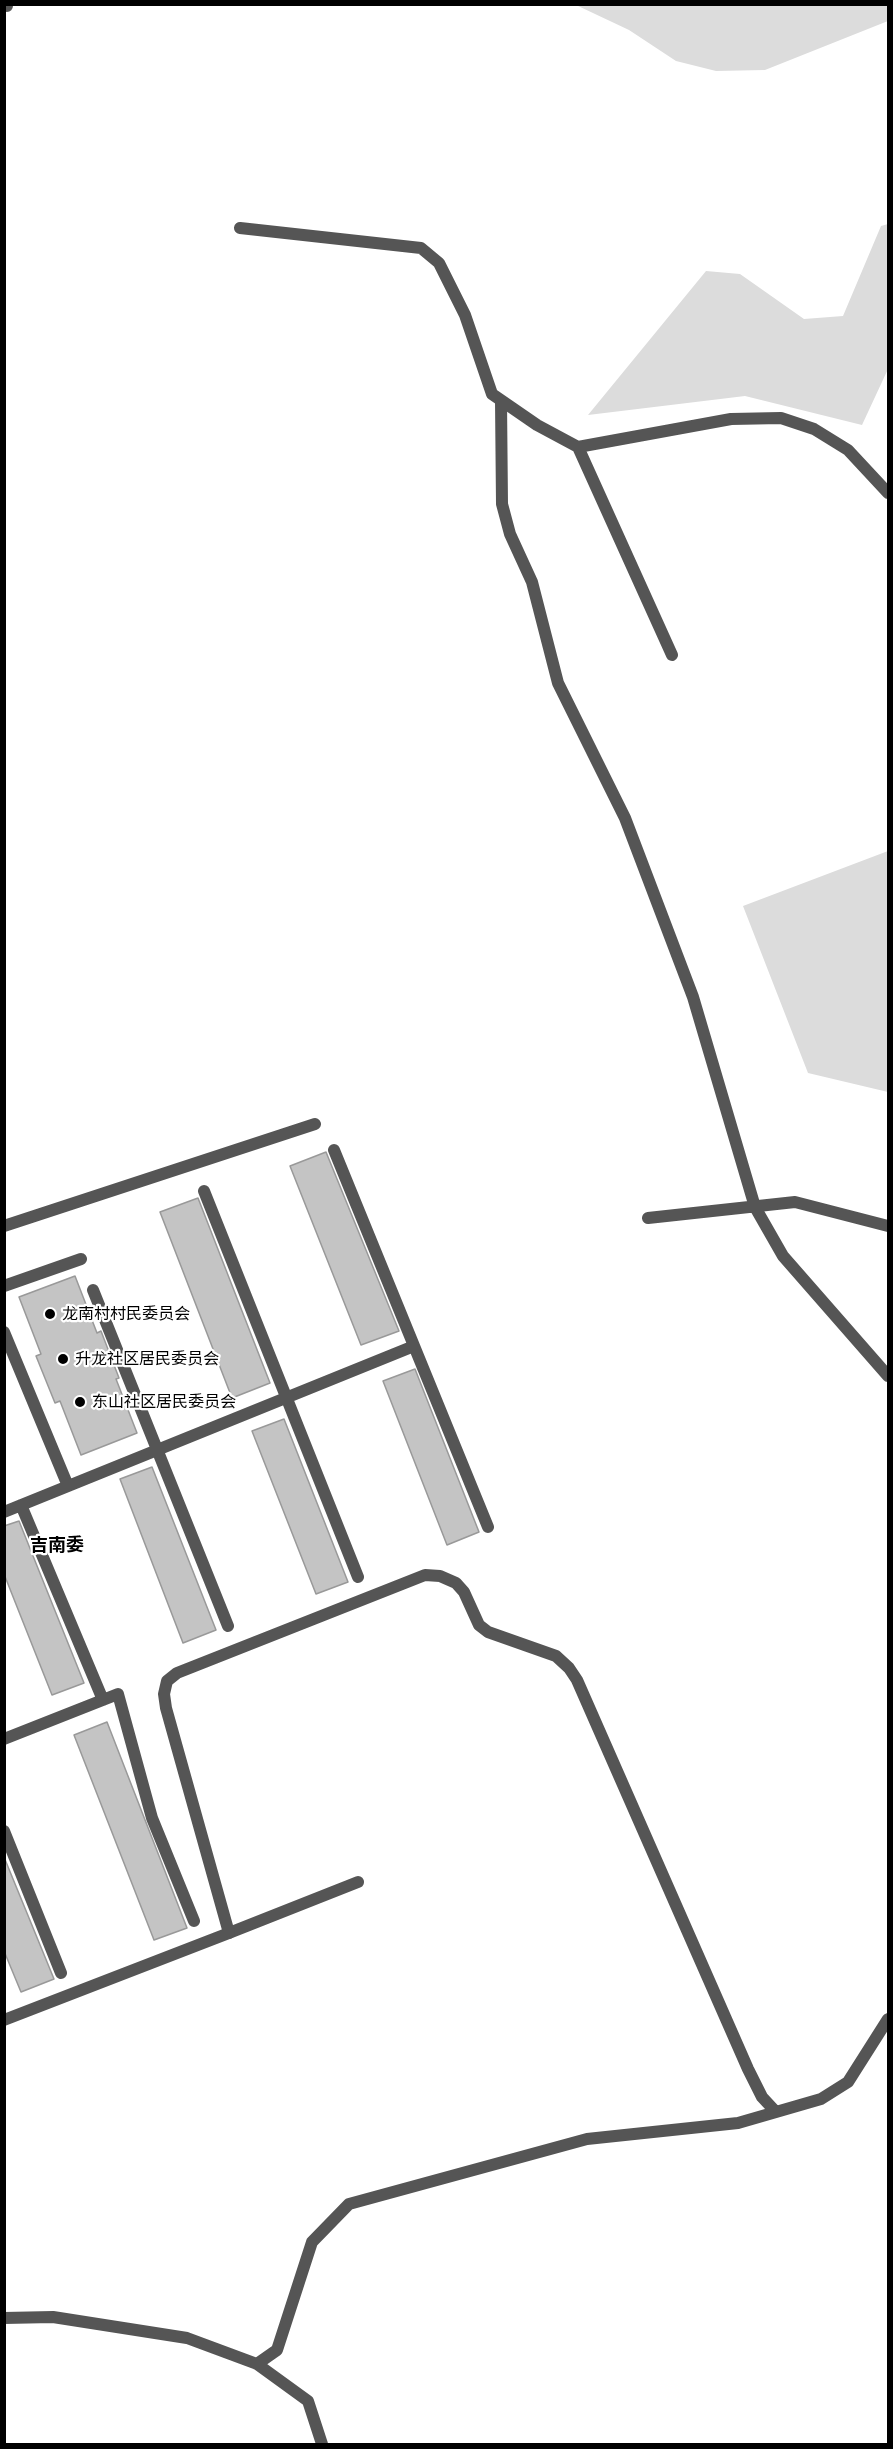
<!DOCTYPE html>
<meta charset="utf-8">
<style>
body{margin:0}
#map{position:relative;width:893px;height:2449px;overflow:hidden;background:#fff;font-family:Inter,sans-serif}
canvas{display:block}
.frame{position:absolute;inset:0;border:6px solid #000;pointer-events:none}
</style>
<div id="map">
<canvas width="893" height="2449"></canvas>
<div class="frame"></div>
</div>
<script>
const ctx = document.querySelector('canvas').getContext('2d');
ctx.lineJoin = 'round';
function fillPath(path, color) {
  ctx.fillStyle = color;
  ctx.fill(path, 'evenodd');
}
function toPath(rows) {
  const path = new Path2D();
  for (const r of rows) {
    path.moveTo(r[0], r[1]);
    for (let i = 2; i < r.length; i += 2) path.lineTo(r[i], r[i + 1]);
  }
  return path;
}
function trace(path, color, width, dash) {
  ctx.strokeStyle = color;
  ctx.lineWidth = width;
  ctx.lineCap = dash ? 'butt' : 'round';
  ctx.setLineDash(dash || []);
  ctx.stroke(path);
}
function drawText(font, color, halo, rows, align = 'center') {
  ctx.font = font + ' Inter,"Noto Sans SC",sans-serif';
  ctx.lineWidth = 4.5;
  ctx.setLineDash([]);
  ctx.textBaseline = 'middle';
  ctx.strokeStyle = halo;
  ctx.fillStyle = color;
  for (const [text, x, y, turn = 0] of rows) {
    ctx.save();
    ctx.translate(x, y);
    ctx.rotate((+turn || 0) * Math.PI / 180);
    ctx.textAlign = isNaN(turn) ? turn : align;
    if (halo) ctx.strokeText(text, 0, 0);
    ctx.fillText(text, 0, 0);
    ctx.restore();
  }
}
fillPath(toPath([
 [576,5,888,5,888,21,765,70,716,71,676,61,629,30],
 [888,224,888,369,862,425,745,396,588,415,706,271,740,274,804,319,843,316,881,226],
 [888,851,888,1092,808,1073,743,906]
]), '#dcdcdc');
const building = toPath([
 [326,1152,399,1331,361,1345,290,1166,326,1152],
 [198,1198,270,1383,232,1398,160,1212,198,1198],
 [75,1276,97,1333,101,1331,119,1378,116,1379,137,1433,81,1455,60,1401,55,1403,36,1356,41,1354,19,1297,75,1276],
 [415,1369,479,1532,447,1545,383,1381,415,1369],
 [284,1419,348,1582,316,1594,252,1431,284,1419],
 [152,1467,216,1630,183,1643,120,1479,152,1467],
 [19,1521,84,1683,52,1695,4,1574,4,1526,19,1521],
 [107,1722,187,1928,154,1940,74,1735,107,1722],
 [4,1857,54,1979,21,1992,4,1951,4,1857]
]);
fillPath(building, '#c4c4c4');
trace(building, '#999', 1.5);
trace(toPath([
 [334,1150,488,1527],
 [204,1191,358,1577],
 [4,1286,81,1259],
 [93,1290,228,1626],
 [4,1332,68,1486],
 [21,1505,103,1700],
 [4,1512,414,1346],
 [4,1739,118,1694,152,1818,194,1921],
 [4,1831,61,1973],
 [229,1933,358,1882]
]), '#555', 12);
trace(toPath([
 [5,4,7,6],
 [240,228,421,248,439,263,465,315,492,394,537,425,578,447],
 [501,401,502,504,510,534,532,582,558,683,625,818,693,997,755,1207,783,1256,888,1376],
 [672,655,578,447,731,419,781,418,814,429,848,450,888,493],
 [648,1218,795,1202,888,1226],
 [4,1226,315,1124],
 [4,2020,229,1933,166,1708,164,1694,167,1681,177,1673,425,1575,440,1576,456,1583,464,1592,479,1625,488,1632,556,1656,569,1668,577,1680,748,2069,762,2097,775,2111],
 [4,2318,53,2317,187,2338,257,2364,308,2401,322,2444],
 [257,2364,277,2350,312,2242,349,2204,587,2139,738,2123,821,2099,848,2082,888,2019]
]), '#555', 12);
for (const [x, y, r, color] of [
 [50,1314,6,"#000"],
 [63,1359,6,"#000"],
 [80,1402,6,"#000"]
]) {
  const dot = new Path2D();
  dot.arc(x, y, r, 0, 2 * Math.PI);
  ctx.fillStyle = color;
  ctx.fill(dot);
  trace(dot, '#fff', 2);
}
drawText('16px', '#000', '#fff', [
 ["龙南村村民委员会",62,1314],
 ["升龙社区居民委员会",75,1359],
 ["东山社区居民委员会",92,1402]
], 'left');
drawText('bold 18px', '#000', '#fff', [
 ["吉南委",57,1546]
]);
</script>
